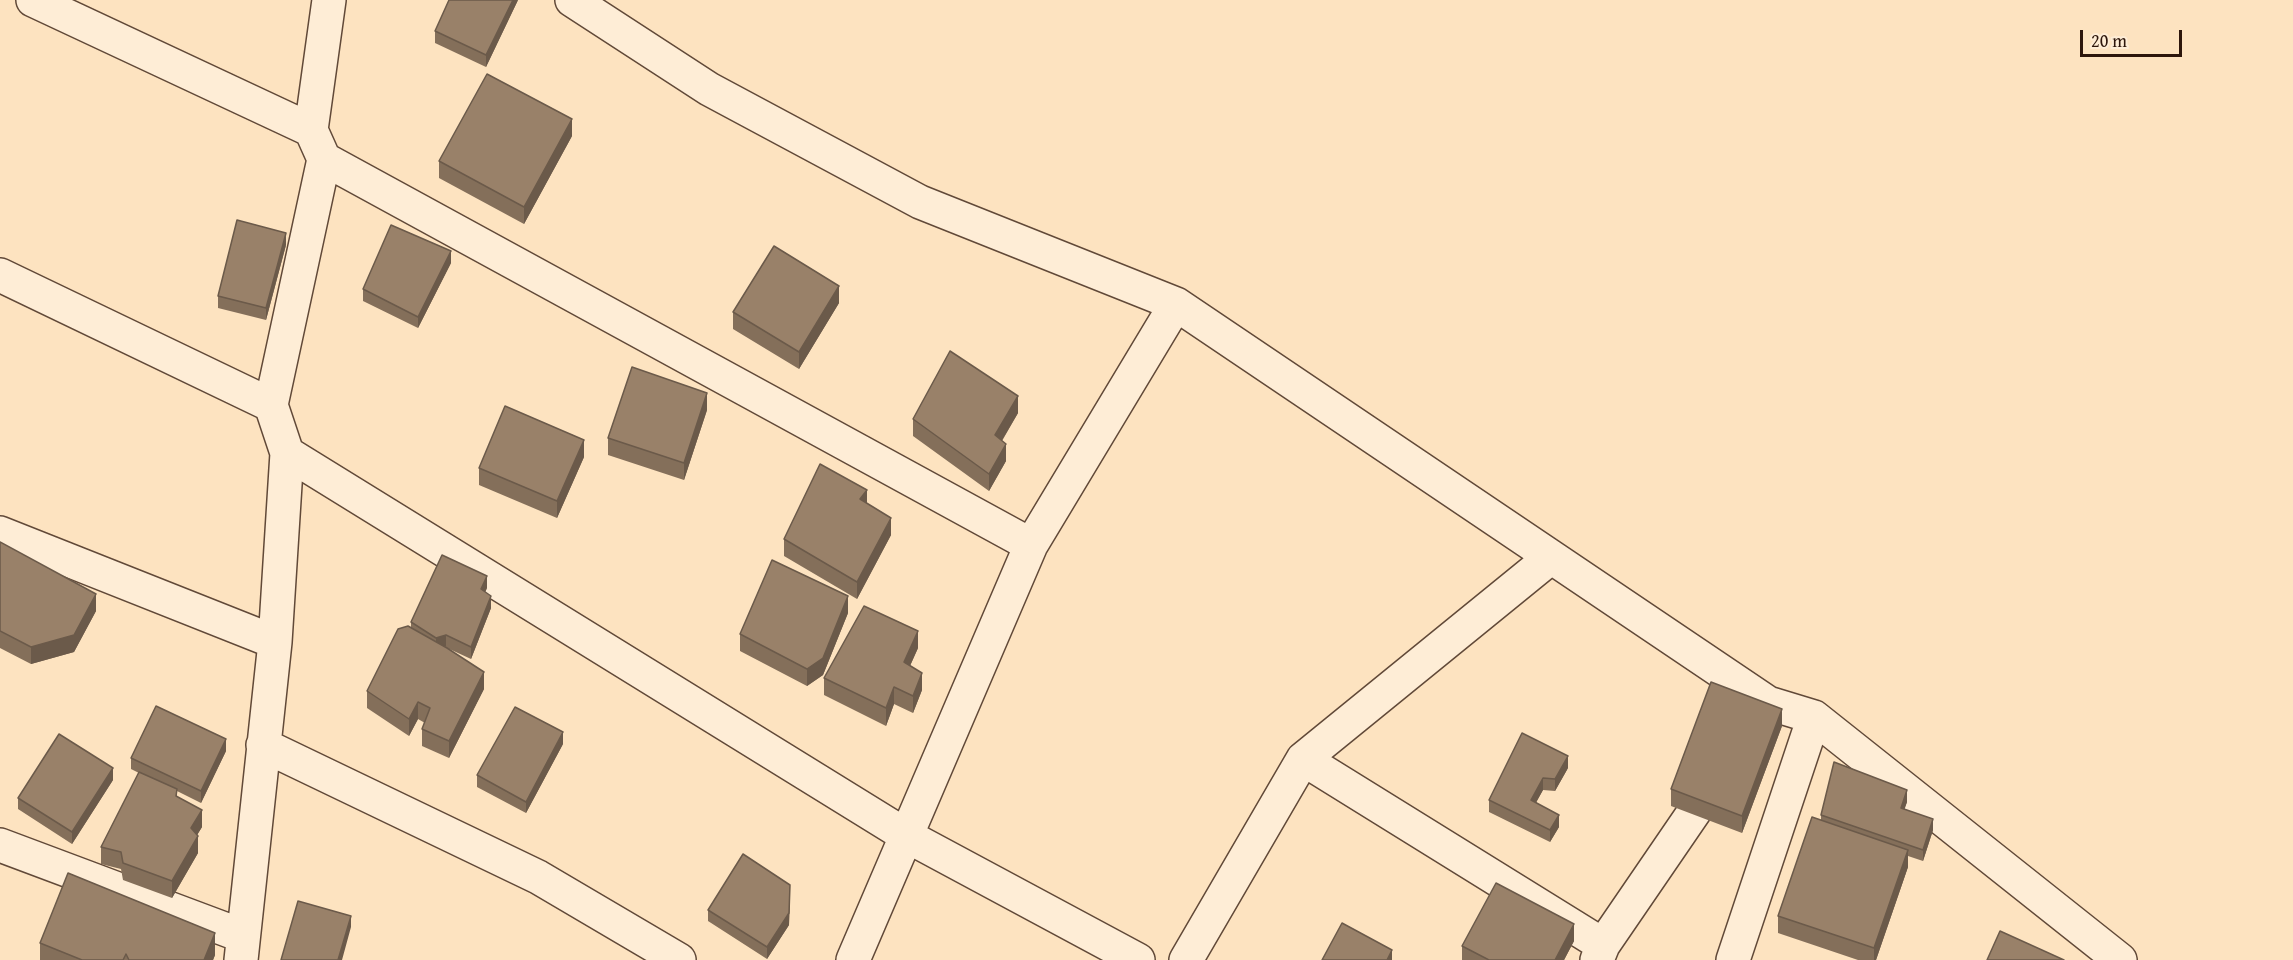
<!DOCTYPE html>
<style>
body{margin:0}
#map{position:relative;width:2293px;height:960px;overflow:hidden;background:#fde3c0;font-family:"Gentium Book Plus",serif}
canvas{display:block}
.scale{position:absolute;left:2080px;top:30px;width:102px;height:27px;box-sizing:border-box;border:3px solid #2d160b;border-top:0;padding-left:8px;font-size:18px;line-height:21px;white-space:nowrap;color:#2d160b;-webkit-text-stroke:4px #feedd6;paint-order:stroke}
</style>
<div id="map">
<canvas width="2293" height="960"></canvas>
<div class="scale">20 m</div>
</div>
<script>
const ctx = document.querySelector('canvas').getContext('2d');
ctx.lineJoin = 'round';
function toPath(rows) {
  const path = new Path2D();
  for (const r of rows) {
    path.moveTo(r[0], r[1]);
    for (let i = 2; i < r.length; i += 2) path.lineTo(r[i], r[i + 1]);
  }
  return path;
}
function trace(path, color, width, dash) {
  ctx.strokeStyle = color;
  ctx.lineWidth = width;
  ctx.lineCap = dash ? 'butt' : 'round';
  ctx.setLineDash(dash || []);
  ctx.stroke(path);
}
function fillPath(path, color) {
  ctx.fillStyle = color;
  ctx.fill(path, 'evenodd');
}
const minor = toPath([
 [33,0,311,130],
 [572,0,709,89,920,202,1176,304,1768,703,1814,717,2120,960],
 [324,159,1031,545],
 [0,275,271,405],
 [287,453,907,836,1138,960],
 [0,533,275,642],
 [263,745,538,877,679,960],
 [1303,759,1603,945],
 [0,845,243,936],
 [241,960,275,642,287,453,271,405,324,159,311,130,329,0],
 [853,960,1031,545,1176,304],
 [1186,960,1303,759,1550,558],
 [1597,960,1603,945,1718,777],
 [1733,960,1814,717]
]);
trace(minor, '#614938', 36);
trace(minor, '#feedd6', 33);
fillPath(toPath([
 [518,0,486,67,435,43,435,31],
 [572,136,524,224,439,178,439,161],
 [286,245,266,320,218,308,218,296],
 [451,263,418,328,363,301,363,289],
 [839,303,799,369,733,329,733,312],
 [707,410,684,480,608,455,608,438],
 [1018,413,1002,441,1006,461,989,491,913,436,913,419],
 [584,457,557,518,479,485,479,468],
 [867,503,891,535,857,599,784,556,784,539],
 [0,542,96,611,74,652,31,664,0,648],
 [487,588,485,592,491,608,471,659,445,647,484,689,449,758,422,746,422,729,425,723,418,719,409,736,367,708,367,691,411,628,411,622],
 [848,613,823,675,807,686,740,651,740,634],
 [918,648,910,666,922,690,913,713,894,704,886,726,824,695,824,678],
 [1782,726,1742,833,1671,806,1671,789],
 [563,744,526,813,477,787,477,775],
 [226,751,201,803,177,791,177,796,202,827,197,835,198,853,172,898,123,880,121,869,101,864,101,847,139,773,131,769,131,758],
 [1568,768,1555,791,1543,790,1536,802,1559,827,1550,842,1489,812,1489,800],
 [113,780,72,844,18,809,18,798],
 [1907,802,1904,809,1933,830,1923,861,1908,856,1908,867,1876,960,1858,960,1778,933,1778,916,1821,820,1821,815],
 [790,896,789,925,767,959,708,921,708,910],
 [1574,941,1564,960,1462,960,1462,946],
 [40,943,215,955,213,960,40,960]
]), '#846f5a');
fillPath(toPath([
 [513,0,518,0,486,67,486,55],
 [572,119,572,136,524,224,524,207],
 [286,233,286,245,266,320,266,308],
 [451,251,451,263,418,328,418,317],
 [839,286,839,303,799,369,799,352],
 [707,393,707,410,684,480,684,463],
 [1018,396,1018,413,995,452,995,435],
 [584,440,584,457,557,518,557,501],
 [1006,444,1006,461,989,491,989,474],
 [867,490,867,507,860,499],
 [891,518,891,535,857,599,857,582],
 [487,576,487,588,481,601,481,589],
 [96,594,96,611,74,652,31,664,31,647],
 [491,596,491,608,471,659,471,647],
 [848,596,848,613,823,675,807,686,807,669],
 [918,631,918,648,904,679,904,662],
 [446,635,446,646,436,650,436,638],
 [484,672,484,689,449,758,449,741],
 [922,673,922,690,913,713,913,696],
 [894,687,894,704,886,726,886,708],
 [418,702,418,719,409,736,409,719],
 [1782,709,1782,726,1742,833,1742,816],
 [563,732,563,744,526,813,526,802],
 [226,739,226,751,201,803,201,791],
 [1568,756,1568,768,1555,791,1555,779],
 [113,768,113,780,72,844,72,832],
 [1543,778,1543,790,1531,812,1531,800],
 [1907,790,1907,802,1901,820,1901,808],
 [202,810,202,827,191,845,191,828],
 [1559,815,1559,827,1550,842,1550,830],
 [1933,819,1933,830,1923,861,1923,850],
 [198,836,198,853,172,898,172,881],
 [1908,850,1908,867,1876,960,1874,960,1874,948],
 [790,885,789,925,767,959,767,947],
 [351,916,351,927,342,960,338,960],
 [1574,924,1574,941,1564,960,1555,960],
 [215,933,215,955,213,960,204,960],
 [1392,950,1392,960,1387,960]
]), '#6b5a4a');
const building = toPath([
 [449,0,513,0,486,55,435,31,449,0],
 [487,74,572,119,524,207,439,161,487,74],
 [237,220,286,233,266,308,218,296,237,220],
 [391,225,451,251,418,317,363,289,391,225],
 [774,246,839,286,799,352,733,312,774,246],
 [950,351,1018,396,995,435,1006,444,989,474,913,419,950,351],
 [632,367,707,393,684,463,608,438,632,367],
 [505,406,584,440,557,501,479,468,505,406],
 [820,464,867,490,860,499,891,518,857,582,784,539,820,464],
 [0,542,96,594,74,635,31,647,0,631,0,542],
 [442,555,487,576,481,589,491,596,471,647,446,635,436,638,411,622,442,555],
 [772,560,848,596,823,658,807,669,740,634,772,560],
 [864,606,918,631,904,662,922,673,913,696,894,687,886,708,824,678,864,606],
 [408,626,447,648,484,672,449,741,422,729,430,708,418,702,409,719,367,691,398,629,408,626],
 [1711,682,1782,709,1742,816,1671,789,1711,682],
 [156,706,226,739,201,791,131,758,156,706],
 [515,707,563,732,526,802,477,775,515,707],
 [1522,733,1568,756,1555,779,1543,778,1531,800,1559,815,1550,830,1489,800,1522,733],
 [59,734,113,768,72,832,18,798,59,734],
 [1834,762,1907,790,1901,808,1933,819,1923,850,1821,815,1834,762],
 [139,772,177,789,176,796,202,810,191,828,198,836,172,881,123,863,121,852,101,847,139,772],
 [1812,817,1908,850,1874,948,1778,916,1812,817],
 [743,854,790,885,789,913,767,947,708,910,743,854],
 [68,873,215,933,204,960,129,960,126,954,123,960,82,960,40,943,68,873],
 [1496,883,1574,924,1555,960,1489,960,1462,946,1496,883],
 [298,901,351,916,338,960,281,960,298,901],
 [1342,923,1392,950,1387,960,1322,960,1342,923],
 [2000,931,2064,960,1987,960,2000,931]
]);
fillPath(building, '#998169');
trace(building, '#6b5a4a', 1.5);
</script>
